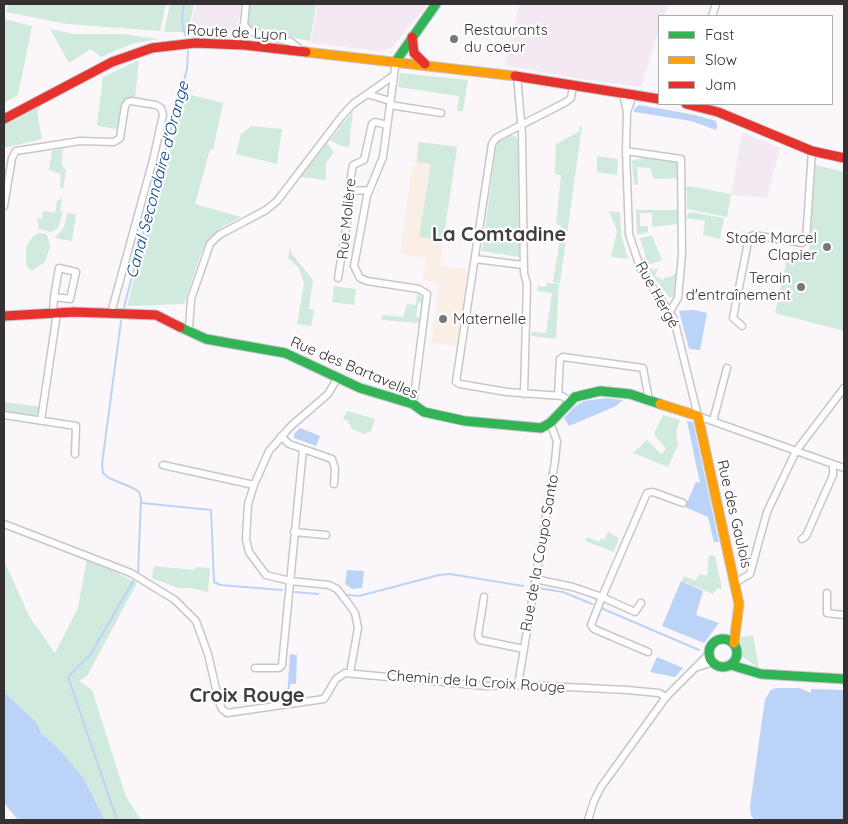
<!DOCTYPE html>
<meta charset="utf-8">
<style>
body{margin:0}
#map{position:relative;width:848px;height:824px;overflow:hidden;background:#faf6fa;font-family:Quicksand,sans-serif}
canvas{display:block}
.frame{position:absolute;inset:0;border:5px solid #343133;pointer-events:none}
.legend{position:absolute;left:658px;top:15px;width:175px;height:90px;box-sizing:border-box;background:#fff;border:1px solid #aeadad;margin:0;padding:6px 9px;list-style:none;font-size:15px;color:#343133}
.legend li{display:flex;align-items:center;gap:10px;height:25px}
.legend b{width:25px;border:1px solid #aeadad}
</style>
<div id="map">
<canvas width="848" height="824"></canvas>
<div class="frame"></div>
<ul class="legend">
<li><b style="height:6px;background:#30b455"></b>Fast</li>
<li><b style="height:6px;background:#ff9f0a"></b>Slow</li>
<li><b style="height:6px;background:#e5322d"></b>Jam</li>
</ul>
</div>
<script>
const ctx = document.querySelector('canvas').getContext('2d');
ctx.lineJoin = 'round';
function fillPath(path, color) {
  ctx.fillStyle = color;
  ctx.fill(path, 'evenodd');
}
function toPath(rows) {
  const path = new Path2D();
  for (const r of rows) {
    if (r.length === 3) {
      path.moveTo(r[0] + r[2], r[1]);
      path.arc(r[0], r[1], r[2], 0, 2 * Math.PI);
      continue;
    }
    path.moveTo(r[0], r[1]);
    for (let i = 2; i < r.length; i += 2) path.lineTo(r[i], r[i + 1]);
  }
  return path;
}
function trace(path, color, width, dash) {
  ctx.strokeStyle = color;
  ctx.lineWidth = width;
  ctx.lineCap = dash ? 'butt' : 'round';
  ctx.setLineDash(dash || []);
  ctx.stroke(path);
}
function drawText(font, color, halo, rows, align = 'center') {
  ctx.font = font + ' Quicksand,sans-serif';
  ctx.lineWidth = 4.5;
  ctx.setLineDash([]);
  ctx.textBaseline = 'middle';
  ctx.strokeStyle = halo;
  ctx.fillStyle = color;
  for (const [text, x, y, turn = 0] of rows) {
    ctx.save();
    ctx.translate(x, y);
    ctx.rotate((+turn || 0) * Math.PI / 180);
    ctx.textAlign = isNaN(turn) ? turn : align;
    if (halo) ctx.strokeText(text, 0, 0);
    ctx.fillText(text, 0, 0);
    ctx.restore();
  }
}
fillPath(toPath([
 [196,4,242,4,236,33,190,31],
 [317,4,428,4,397,42,392,47,380,51,311,43],
 [520,4,669,4,664,16,659,16,659,30,641,87,581,79,504,65],
 [742,132,780,148,767,198,731,195]
]), '#f3e9f2');
fillPath(toPath([
 [418,141,458,147,440,265,464,269,468,272,457,346,431,343,439,283,423,280,426,258,400,254,412,166,415,166]
]), '#faefe7');
fillPath(toPath([
 [8,4,166,4,160,31,67,24,6,12],
 [170,4,194,4,188,32,164,32],
 [249,4,316,4,310,41,249,29,247,24],
 [4,19,32,26,18,95,4,103],
 [50,29,74,34,122,34,159,39,131,44,101,57,91,49,69,63],
 [139,60,135,98,124,100,117,129,97,126,103,77],
 [400,73,468,80,463,111,457,111,459,96,398,87],
 [183,93,223,103,213,150,210,149,195,204,241,217,224,226,208,239,200,256,184,304,127,306,156,193,176,133],
 [43,103,37,112,42,139,4,148,4,125],
 [353,111,349,147,341,146,330,140],
 [251,126,282,129,277,164,236,154,241,134],
 [579,126,582,127,560,283,553,282,562,226,556,224,561,175,555,174,556,144,580,131],
 [509,134,516,137,518,142,519,257,482,251,497,140],
 [419,142,457,147,443,240,419,237,431,164,417,162],
 [327,143,334,152,326,163,326,180,301,177],
 [63,148,62,165,66,171,63,189,60,186,61,174,49,170,52,151],
 [597,156,618,159,617,175,597,172],
 [642,157,673,160,678,166,679,178,654,179,650,168,637,167,638,184,634,185,632,160,641,159],
 [812,164,844,172,844,331,775,313,788,254,809,253],
 [688,186,731,194,727,217,687,209,687,191,685,189],
 [62,198,60,211,63,212,58,228,51,232,39,229,37,218,42,219,43,211,55,213,57,201],
 [636,210,678,210,678,224,652,227,652,213,640,213,640,226,648,226,648,232,637,235],
 [609,211,620,212,621,234,628,259,611,257,617,231],
 [689,212,724,218,720,239,703,235,705,221,686,218],
 [67,213,76,214,72,241,55,238,64,227],
 [38,233,46,234,48,237,50,247,45,262,32,271,27,267,26,261,26,247,33,236],
 [652,236,662,260,648,265,640,238],
 [290,247,292,254,313,280,309,309,314,310,311,326,297,324,304,283,299,268,288,258],
 [650,267,652,270,658,268,655,276,663,280,666,276,668,278,677,273,673,297,669,297,655,279,648,268],
 [547,283,559,284,556,339,531,336,532,332,546,333,552,293,537,291,538,286,546,287],
 [334,286,356,289,354,305,332,302],
 [417,294,423,298,423,301,418,304,416,316,420,318,420,323,381,320,382,315,403,317,407,304,416,305],
 [4,402,41,407,41,412,31,417,30,415,4,411],
 [347,411,375,419,371,431,364,434,352,429,348,421,343,419],
 [663,415,680,420,676,432,678,445,668,467,633,453,647,440,661,454,666,449,654,434],
 [608,532,619,538,614,552,585,541,587,537,599,542,601,538,604,540],
 [709,555,715,556,722,589,717,588,713,594,682,581,684,576,696,581,699,574,707,576],
 [87,558,137,583,87,676,79,681,92,690,126,797,141,820,105,820,83,777,58,748,41,733,36,722,4,692,4,560,29,616,55,653,78,608],
 [154,566,194,570,196,567,210,568,208,592,191,588,178,588,152,578],
 [753,635,759,669,742,656,739,642,741,637]
]), '#d0eadd');
fillPath(toPath([
 [639,105,695,115,716,121,717,127,716,130,691,121,634,112,634,109],
 [694,310,707,313,700,350,689,349,679,311],
 [607,398,623,400,616,406,569,426,564,418,574,407,584,401],
 [687,421,693,422,719,542,714,542,708,517,685,507,696,482,700,483],
 [300,428,320,436,316,446,294,438,294,434],
 [347,570,364,571,362,588,352,589,345,584],
 [681,581,703,591,696,615,719,623,704,643,662,626],
 [290,654,297,655,296,684,290,684,289,698,287,698],
 [657,657,683,668,675,677,650,672],
 [776,688,799,688,811,693,811,689,844,690,844,820,762,820,754,819,751,816,750,806,765,699,771,690],
 [4,692,36,722,41,733,58,748,83,777,105,820,18,820,4,803]
]), '#bbd3f6');
trace(toPath([
 [184,4,182,21,185,35],
 [124,307,187,69,188,51],
 [121,321,102,464,103,473,109,478,133,488,139,492,141,499,138,574],
 [142,503,211,510,214,582,220,585,282,590],
 [538,588,563,592,592,604],
 [295,592,318,594],
 [348,595,359,596,439,575,450,574,523,586],
 [601,608,699,650],
 [117,820,68,677,90,655,134,580]
]), '#bbd3f6', 2);
const street = toPath([
 [246,4,244,25,249,31,291,42,302,51],
 [712,16,716,4],
 [396,61,383,157,367,196,354,266,360,278,367,281,419,289,427,294,413,404],
 [517,75,522,134,524,273,527,284,524,394],
 [367,94,390,101],
 [623,94,627,112,626,151,629,234,641,270,674,319,698,416,844,468],
 [390,105,441,113],
 [627,112,633,95],
 [626,151,681,159,682,254,678,298,669,313],
 [352,191,369,190],
 [4,206,12,158,16,151,80,141,114,142,120,138,125,106,128,102,131,101,156,105,161,108,163,115,153,160,111,313],
 [475,259,523,265],
 [338,278,352,191,349,187,353,165,364,160,372,124,375,122,387,125],
 [53,313,54,297,70,299,76,272,59,268,54,297],
 [742,326,733,318,749,237,754,235,802,243,806,240,812,151],
 [189,329,191,299,210,244,219,235,266,210,277,201,342,116,353,104,393,76],
 [337,379,328,394,291,426,269,451,254,485,248,504,246,539,249,552,266,575,290,581,329,585,337,589,348,603,355,613,358,628,350,673],
 [558,395,560,359,563,357,643,368,649,400],
 [570,401,562,396,507,392,460,384,456,382,492,144,496,138,566,102,571,98,573,86],
 [4,415,76,426,75,454],
 [41,420,57,313],
 [713,421,727,368],
 [281,436,289,444,332,459,335,469,334,484],
 [163,465,254,485],
 [4,524,131,573,175,600,196,621,208,654,219,702,222,709,227,713,324,699,336,679,345,673,485,686,526,685,627,690,659,693,666,697],
 [294,532,326,535],
 [802,539,806,536,833,475,833,466],
 [535,579,573,587,602,597,647,493,653,492,683,503],
 [735,583,750,574,767,512,796,451,844,388],
 [827,593,827,613,844,615],
 [484,597,478,635,480,640,524,649],
 [641,603,635,612,602,597,591,625,594,629,648,652],
 [255,668,279,668,282,665,303,449],
 [695,668,713,662],
 [518,685,555,461,557,441,550,423],
 [588,820,594,801,601,787,666,697,709,654]
]);
const fast = toPath([
 [396,61,436,4],
 [180,327,206,339,285,353,360,388,413,404,424,412,465,421,541,428,550,423,575,397,600,391,630,394,660,404],
 [723,653,14],
 [731,665,761,674,844,679]
]);
const slow = toPath([
 [306,52,515,76],
 [660,404,698,416,739,604,734,643]
]);
const jam = toPath([
 [412,37,414,53,425,64],
 [515,76,659,99],
 [686,104,718,112,812,151,844,158],
 [4,119,112,62,152,48,195,43,244,45,306,52],
 [4,316,74,312,156,315,180,327]
]);
trace(street, '#c9c6c9', 9);
trace(fast, '#c9c6c9', 11);
trace(slow, '#c9c6c9', 11);
trace(jam, '#c9c6c9', 11);
trace(street, '#fefefe', 6);
trace(fast, '#30b455', 9);
trace(slow, '#ff9f0a', 9);
trace(jam, '#e5322d', 9);
for (const [x, y, r, color] of [
 [454,39,5,"#797679"],
 [827,247,5,"#797679"],
 [801,287,5,"#797679"],
 [443,319,5,"#797679"]
]) {
  const dot = new Path2D();
  dot.arc(x, y, r, 0, 2 * Math.PI);
  ctx.fillStyle = color;
  ctx.fill(dot);
  trace(dot, '#fff', 2);
}
drawText('15px', '#343133', '#fff', [
 ["Restaurants",464,30],
 ["du coeur",464,47],
 ["Stade Marcel",817,238,"right"],
 ["Clapier",817,255,"right"],
 ["Terain",791,278,"right"],
 ["d'entraînement",791,295,"right"],
 ["Maternelle",453,319]
], 'left');
drawText('15px', '#343133', '#fff', [
 ["Route de Lyon",237,33,3],
 ["Rue Molière",347,219,-84],
 ["Rue Hergé",657,295,61],
 ["Rue des Bartavelles",354,368,23],
 ["Rue des Gaulois",734,514,77],
 ["Rue de la Coupo Santo",540,553,-80],
 ["Chemin de la Croix Rouge",476,682,4]
]);
drawText('italic 16px', '#06448a', '#fff', [
 ["Canal Secondaire d'Orange",158,180,-75]
]);
drawText('bold 20px', '#433d42', '#fff', [
 ["La Comtadine",499,235],
 ["Croix Rouge",247,696]
]);
</script>
